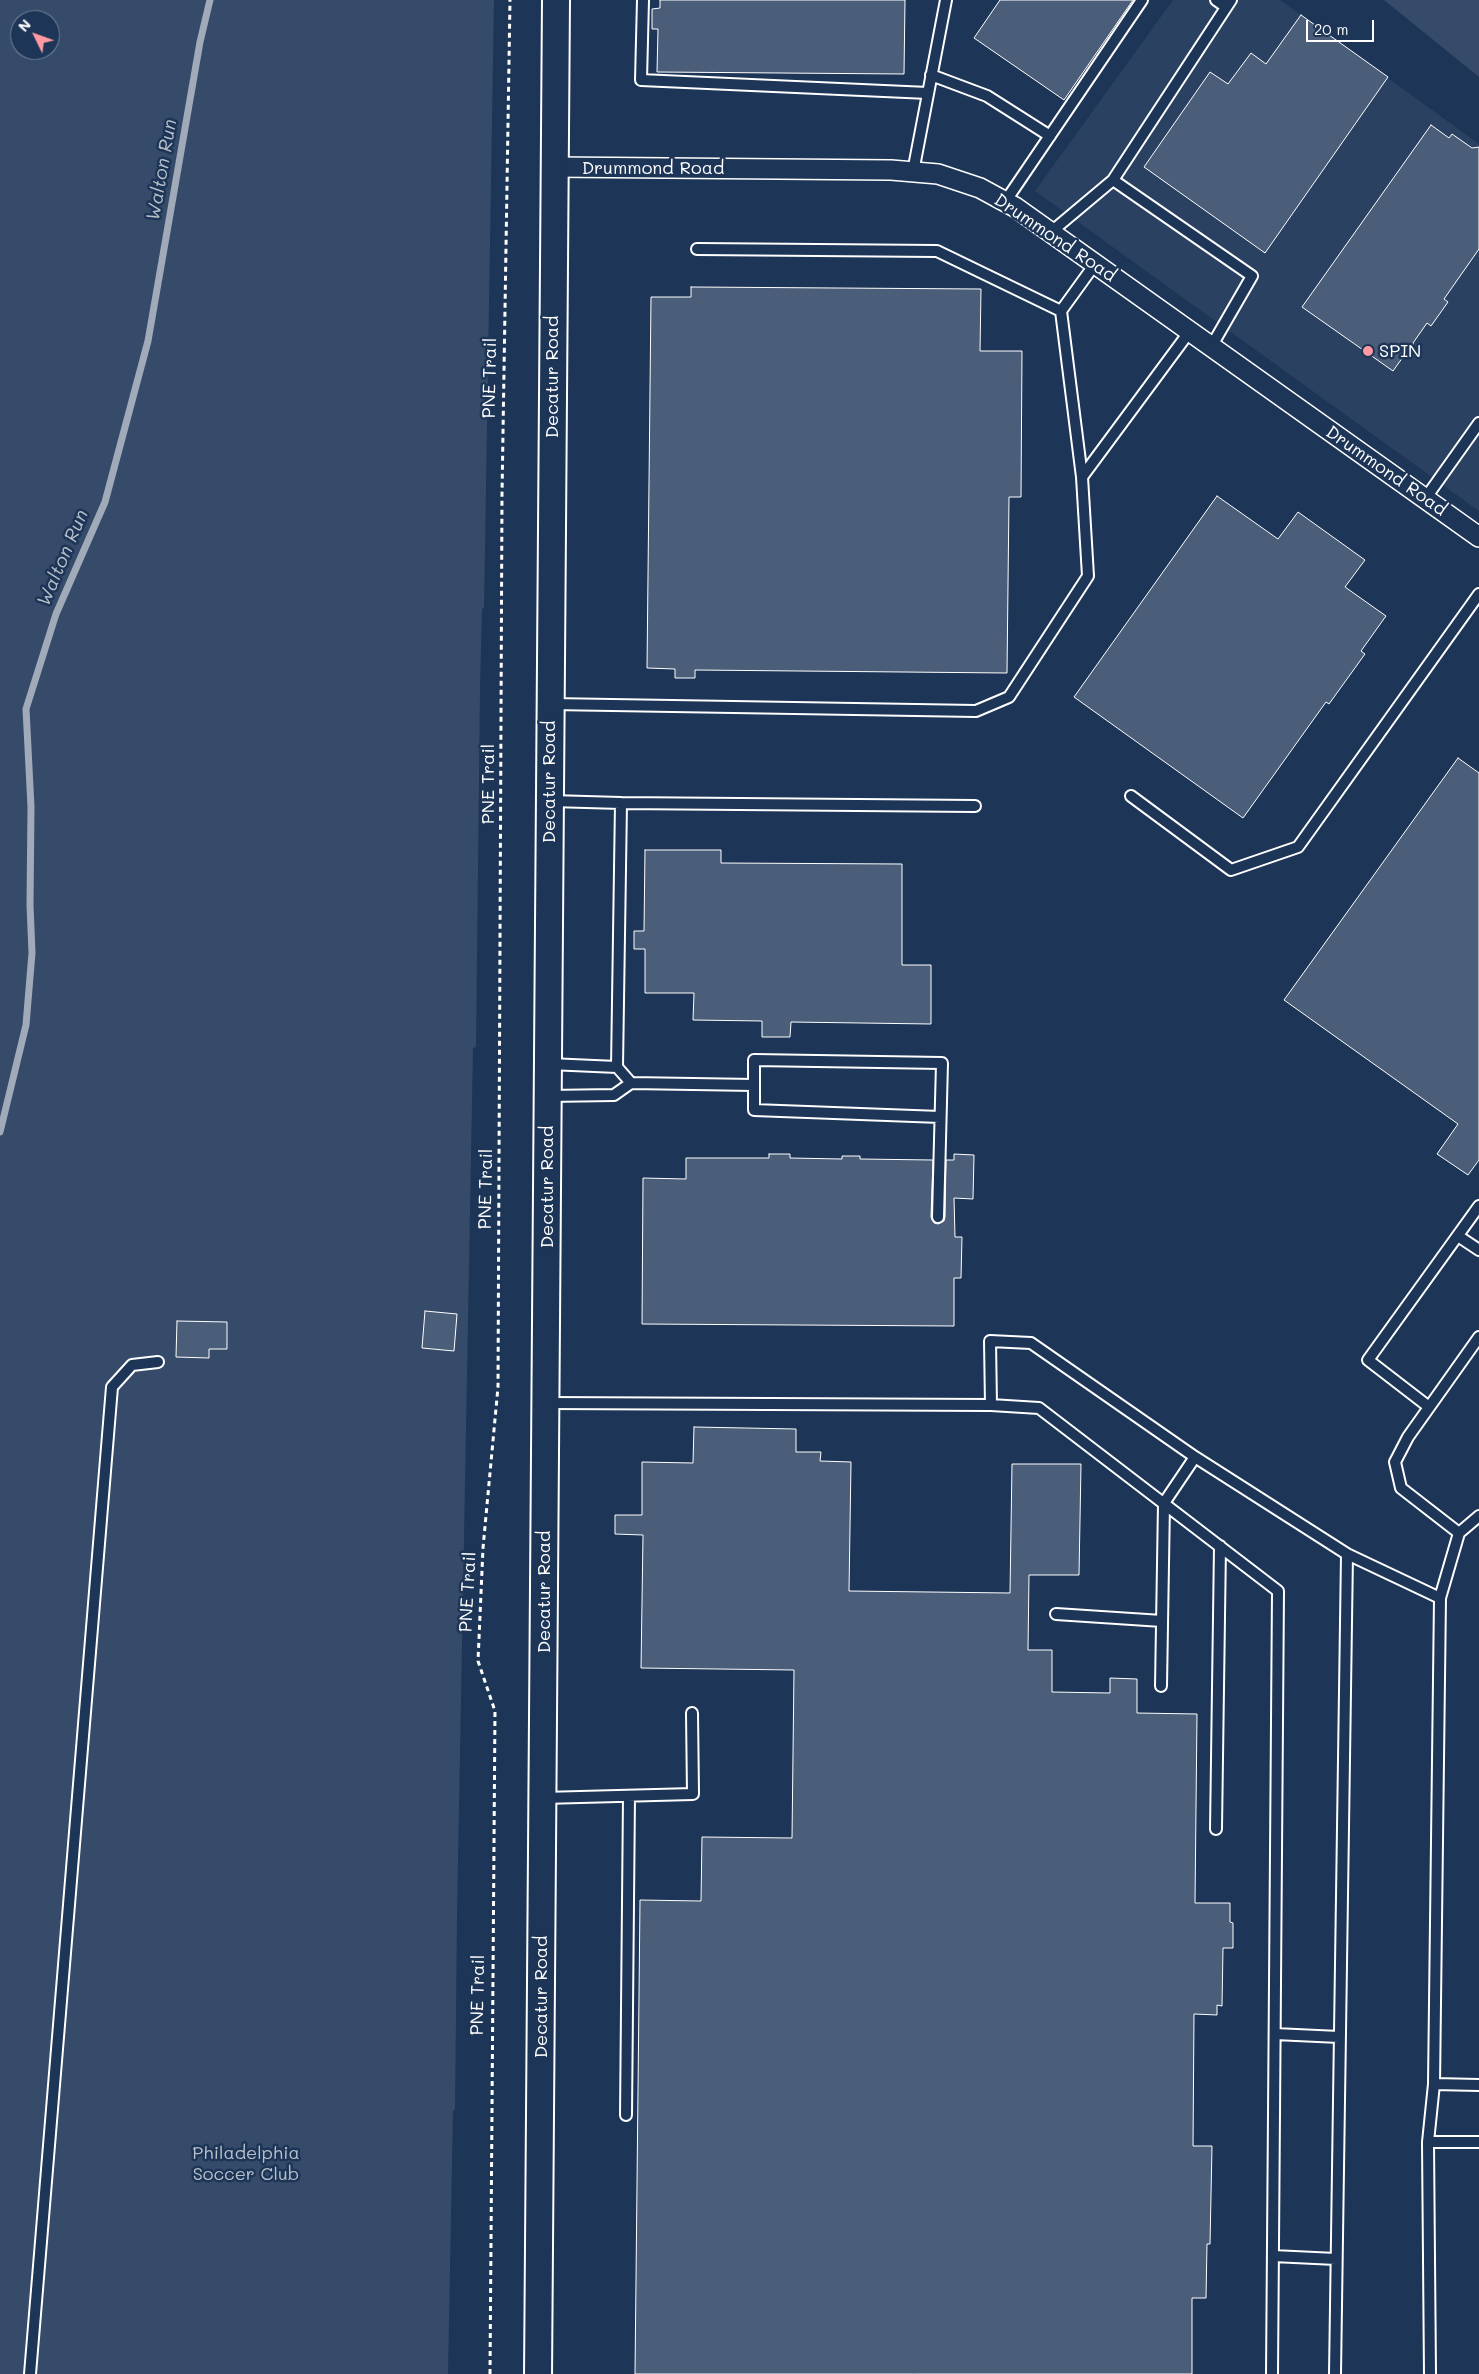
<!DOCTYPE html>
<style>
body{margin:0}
#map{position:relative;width:1479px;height:2374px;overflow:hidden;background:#1d3557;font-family:Mali,sans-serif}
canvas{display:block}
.north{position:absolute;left:10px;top:10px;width:50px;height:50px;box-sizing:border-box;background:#1d3557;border:1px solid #77869a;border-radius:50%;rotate:312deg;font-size:14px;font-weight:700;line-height:20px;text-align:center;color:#fff}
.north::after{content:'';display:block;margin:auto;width:18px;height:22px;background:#ff9aa2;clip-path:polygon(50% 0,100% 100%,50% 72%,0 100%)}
.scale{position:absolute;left:1306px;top:20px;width:68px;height:22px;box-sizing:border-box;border:2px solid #fff;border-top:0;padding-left:6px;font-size:15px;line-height:18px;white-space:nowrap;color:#fff;-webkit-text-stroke:4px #1d3557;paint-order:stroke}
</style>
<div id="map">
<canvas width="1479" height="2374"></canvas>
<div class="north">N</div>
<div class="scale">20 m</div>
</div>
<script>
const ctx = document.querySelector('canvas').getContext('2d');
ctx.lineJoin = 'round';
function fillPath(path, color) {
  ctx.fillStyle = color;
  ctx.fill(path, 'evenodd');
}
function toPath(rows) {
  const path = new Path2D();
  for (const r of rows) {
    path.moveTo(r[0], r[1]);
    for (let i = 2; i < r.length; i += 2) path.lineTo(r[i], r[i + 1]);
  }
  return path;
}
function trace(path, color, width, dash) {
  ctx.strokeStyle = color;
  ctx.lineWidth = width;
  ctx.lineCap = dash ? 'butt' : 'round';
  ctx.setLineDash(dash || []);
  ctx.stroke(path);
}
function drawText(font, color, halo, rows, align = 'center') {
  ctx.font = font + ' Mali,sans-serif';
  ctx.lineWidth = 5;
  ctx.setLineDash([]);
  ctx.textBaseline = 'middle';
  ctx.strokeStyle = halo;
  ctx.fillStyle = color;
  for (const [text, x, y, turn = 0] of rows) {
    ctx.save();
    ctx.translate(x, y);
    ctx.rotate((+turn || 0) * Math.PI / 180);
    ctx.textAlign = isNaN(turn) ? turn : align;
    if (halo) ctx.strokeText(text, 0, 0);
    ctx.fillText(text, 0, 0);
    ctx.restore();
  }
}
fillPath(toPath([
 [1173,0,1280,0,1479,144,1479,511,1035,191]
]), '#2a4161');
fillPath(toPath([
 [0,0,494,0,484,608,482,609,480,688,476,1047,473,1048,457,1916,455,2110,453,2110,448,2374,0,2374],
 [20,20,50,20,50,50,20,50],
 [1384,0,1479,0,1479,77]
]), '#364b69');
trace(toPath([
 [0,1132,26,1025,32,953,30,905,31,807,26,709,56,614,105,502,148,341,200,42,210,0]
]), '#a0aab8', 7);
const building = toPath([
 [660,0,905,0,904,74,657,72,658,29,652,29,652,9,660,8,660,0],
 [1000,0,1133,0,1064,100,974,38,1000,0],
 [1301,15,1388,77,1265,253,1144,167,1210,72,1228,84,1251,53,1266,64,1301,15],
 [1431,125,1449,138,1452,134,1472,148,1479,147,1479,249,1444,299,1448,302,1431,326,1427,323,1413,343,1414,355,1403,357,1393,371,1302,307,1431,125],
 [691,287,981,289,980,351,1022,351,1021,497,1009,497,1007,673,695,670,695,678,675,678,675,669,647,668,651,297,691,297,691,287],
 [1217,496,1278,539,1298,512,1365,560,1345,587,1386,616,1361,651,1365,654,1329,704,1326,702,1243,818,1074,697,1217,496],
 [1458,758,1479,773,1479,1160,1468,1175,1437,1154,1458,1124,1284,1000,1458,758],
 [645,850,721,850,721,863,902,864,902,965,931,965,931,1024,791,1022,790,1037,762,1037,762,1021,693,1020,694,993,645,993,645,949,634,949,634,931,644,931,645,850],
 [769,1154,790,1154,790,1158,842,1159,842,1156,860,1156,860,1159,933,1160,931,1217,934,1223,938,1224,944,1221,945,1217,946,1160,954,1160,954,1154,974,1155,973,1199,954,1198,955,1237,962,1237,961,1278,954,1278,954,1326,642,1324,643,1178,686,1179,686,1158,769,1158,769,1154],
 [425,1311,457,1314,454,1351,422,1348,425,1311],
 [177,1321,227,1322,227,1349,209,1349,209,1358,176,1357,177,1321],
 [694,1427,796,1429,796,1452,821,1452,820,1461,851,1462,849,1591,1010,1593,1012,1464,1081,1464,1079,1575,1029,1575,1028,1650,1052,1650,1052,1692,1110,1693,1110,1678,1137,1679,1137,1713,1197,1714,1195,1903,1230,1903,1230,1922,1233,1923,1233,1948,1223,1948,1222,2006,1217,2005,1217,2015,1194,2014,1193,2146,1212,2146,1210,2244,1207,2244,1206,2298,1192,2298,1192,2374,635,2374,640,1900,701,1901,702,1837,792,1838,794,1670,641,1668,643,1535,615,1534,615,1515,642,1515,642,1462,693,1463,694,1427]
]);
fillPath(building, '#4a5d79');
trace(building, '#fff', 1);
const lane = toPath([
 [643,0,641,80,928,93],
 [1216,0,1226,7],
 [931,75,987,96,1050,136],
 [913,172,946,0],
 [1113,180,1252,276,1211,347],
 [1005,202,1142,0],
 [1051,232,1113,180,1231,0],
 [697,249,937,251,1061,311,1095,264],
 [1061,311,1082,477],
 [1425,499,1479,423],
 [551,704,976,711,1009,697,1088,576,1082,477,1190,331],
 [1131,796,1231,870,1298,847,1479,594],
 [551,801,621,803,617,1067],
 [621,803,975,806],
 [549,1064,617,1067,631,1083],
 [754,1085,754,1110,940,1117],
 [548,1096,614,1095,631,1083,754,1085,754,1060,942,1063,938,1217],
 [1458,1236,1479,1250],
 [546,1403,991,1405,1039,1408,1278,1591,1272,2374],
 [991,1405,990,1341,1031,1343,1195,1457,1347,1554,1335,2374],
 [1429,1407,1368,1360,1479,1206],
 [1479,1516,1459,1533,1440,1598,1434,2084,1479,2085],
 [1459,1533,1401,1488,1395,1462,1408,1437,1479,1337],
 [1347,1554,1440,1598],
 [1056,1614,1162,1621],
 [1161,1686,1164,1503,1195,1457],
 [543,1798,693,1794,692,1713],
 [1216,1829,1220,1546],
 [1275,2034,1339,2037],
 [626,2115,629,1796],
 [1428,2142,1434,2084],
 [1273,2256,1336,2259],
 [30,2374,112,1387,132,1365,158,1362],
 [1430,2374,1428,2142,1479,2142]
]);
const street = toPath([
 [554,167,891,170,938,174,980,188,1015,207,1479,537]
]);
const secondary = toPath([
 [538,2374,556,0]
]);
trace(lane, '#fff', 14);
trace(street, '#fff', 22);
trace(secondary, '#fff', 30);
trace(toPath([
 [490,2374,495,1711,478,1661,483,1548,498,1387,502,495,510,0]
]), '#fff', 3, [5, 4]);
trace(lane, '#1d3557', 10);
trace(street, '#1d3557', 19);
trace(secondary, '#1d3557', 26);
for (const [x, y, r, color] of [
 [1368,351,6,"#ff9aa2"]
]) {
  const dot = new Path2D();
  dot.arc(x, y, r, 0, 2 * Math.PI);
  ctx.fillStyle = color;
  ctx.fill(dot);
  trace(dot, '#1d3557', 2);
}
drawText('18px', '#fff', '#1d3557', [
 ["Drummond Road",653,168],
 ["Drummond Road",1055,238,34],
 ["Decatur Road",552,377,-90],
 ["PNE Trail",490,378,-89],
 ["Drummond Road",1386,471,35],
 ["Decatur Road",549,782,-90],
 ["PNE Trail",488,784,-90],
 ["Decatur Road",547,1187,-90],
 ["PNE Trail",486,1189,-89],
 ["PNE Trail",468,1592,-87],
 ["Decatur Road",544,1592,-90],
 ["PNE Trail",478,1995,-89],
 ["Decatur Road",541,1997,-90]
]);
drawText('18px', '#fff', '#1d3557', [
 ["SPIN",1379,351]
], 'left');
drawText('18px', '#b9c0ca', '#1d3557', [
 ["Philadelphia",246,2153],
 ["Soccer Club",246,2174]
]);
drawText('italic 19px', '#b8c0ca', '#1d3557', [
 ["Walton Run",162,170,-80],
 ["Walton Run",63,558,-67]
]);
</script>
